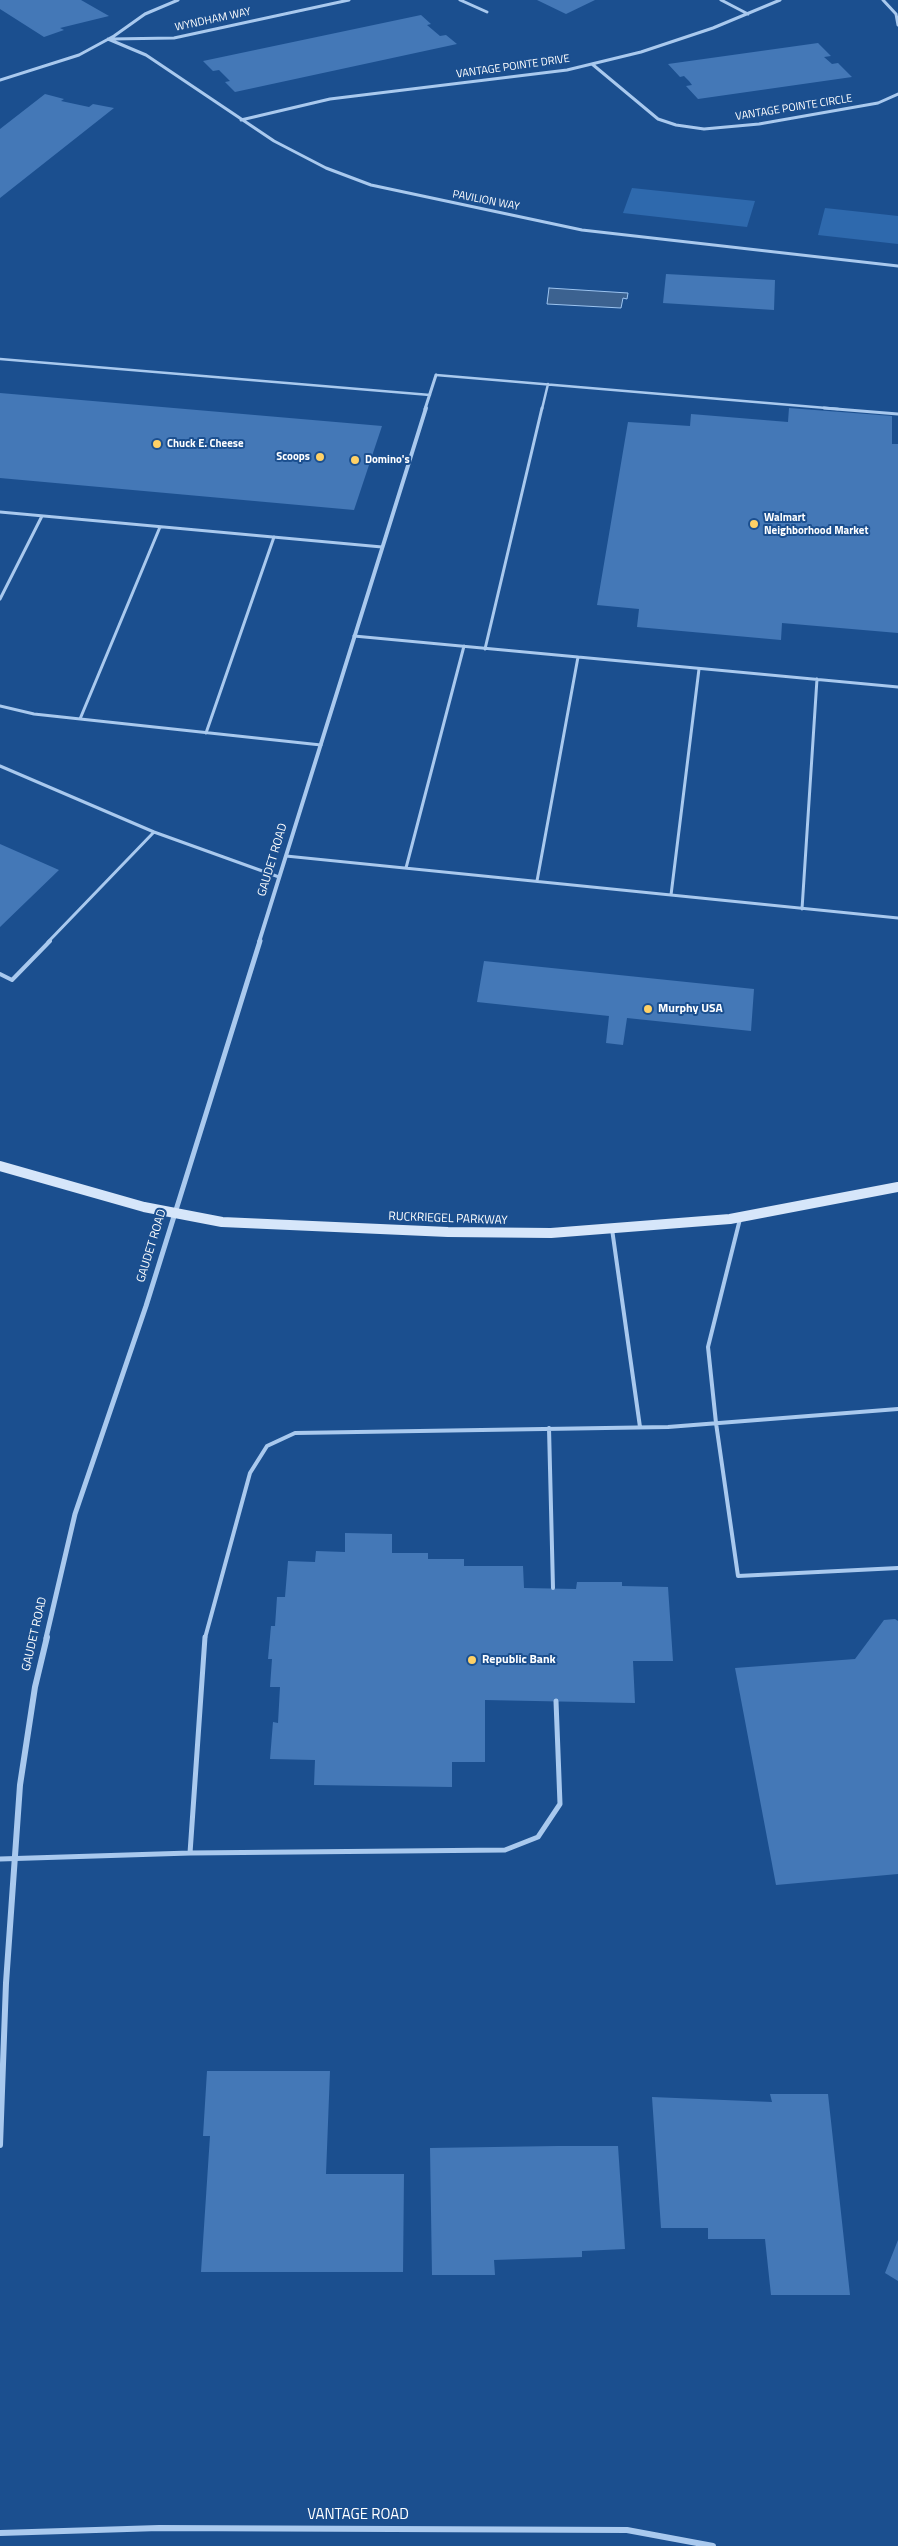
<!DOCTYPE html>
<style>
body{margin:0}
canvas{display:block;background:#1b4f8f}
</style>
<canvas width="898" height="2546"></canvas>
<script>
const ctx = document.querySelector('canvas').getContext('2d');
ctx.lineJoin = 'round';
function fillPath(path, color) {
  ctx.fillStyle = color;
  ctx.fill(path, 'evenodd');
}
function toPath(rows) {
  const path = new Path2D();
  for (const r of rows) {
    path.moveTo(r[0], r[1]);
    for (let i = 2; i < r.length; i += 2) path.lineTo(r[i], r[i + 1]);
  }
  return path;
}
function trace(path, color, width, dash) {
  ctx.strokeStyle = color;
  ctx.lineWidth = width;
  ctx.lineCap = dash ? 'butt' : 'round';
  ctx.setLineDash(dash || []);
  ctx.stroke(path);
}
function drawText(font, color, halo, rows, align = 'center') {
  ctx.font = font + ' "Titillium Web",sans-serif';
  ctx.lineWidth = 4;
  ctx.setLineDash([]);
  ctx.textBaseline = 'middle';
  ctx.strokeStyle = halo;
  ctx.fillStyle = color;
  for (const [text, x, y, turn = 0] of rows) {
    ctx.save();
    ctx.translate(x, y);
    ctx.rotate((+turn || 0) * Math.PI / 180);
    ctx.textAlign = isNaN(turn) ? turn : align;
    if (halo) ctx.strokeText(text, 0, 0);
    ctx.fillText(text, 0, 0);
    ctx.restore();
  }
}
fillPath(toPath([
 [632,188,755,201,747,227,623,213],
 [825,208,898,216,898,244,818,235]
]), '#2e69ad');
const water = toPath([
 [549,288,628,293,627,299,623,298,621,308,547,304,549,288]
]);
fillPath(water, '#3c6290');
trace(water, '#9cc4f0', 1);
fillPath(toPath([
 [0,0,81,0,109,16,60,28,64,30,44,37,0,9],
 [537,0,595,0,566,14],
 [421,15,431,24,427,25,440,36,446,35,457,44,235,92,225,82,230,81,219,70,213,71,203,61],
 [818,43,831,56,824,57,832,64,838,63,852,77,698,99,686,86,692,85,689,81,684,76,680,77,668,64],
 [45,94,64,99,61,101,89,107,93,104,114,108,0,198,0,129],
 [666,274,775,280,774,310,663,303],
 [0,393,382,426,354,510,0,478],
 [789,408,892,416,892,444,898,444,898,633,782,623,781,640,637,627,639,609,597,605,628,422,690,426,691,414,788,422],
 [0,844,59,870,0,927],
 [484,961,754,989,751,1031,627,1018,623,1045,606,1043,609,1016,477,1002],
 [345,1533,392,1534,392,1553,428,1553,428,1559,464,1559,464,1566,523,1566,524,1588,576,1589,577,1582,622,1582,622,1586,668,1587,673,1661,633,1661,635,1703,485,1700,485,1762,452,1762,452,1787,314,1785,315,1760,270,1759,273,1722,278,1723,280,1687,270,1687,272,1659,268,1659,271,1626,275,1626,277,1597,285,1597,288,1561,315,1562,316,1551,345,1552],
 [895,1619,898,1621,898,1874,776,1885,735,1668,855,1659,884,1620],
 [207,2071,330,2071,326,2174,404,2174,403,2272,201,2272,210,2136,203,2136],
 [770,2094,828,2094,850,2295,771,2295,765,2239,708,2239,708,2228,661,2228,652,2097,772,2102],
 [558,2146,618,2146,625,2249,582,2251,582,2257,494,2260,495,2275,432,2275,430,2148],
 [898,2240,898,2281,885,2273]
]), '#4478b7');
trace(toPath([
 [0,359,430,395],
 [436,375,838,409],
 [542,409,548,384]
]), '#a9c9ee', 2.5);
trace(toPath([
 [824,408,898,414],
 [0,512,382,547],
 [0,599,42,516],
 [354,636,898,687],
 [485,649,542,408],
 [0,706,34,714,321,745],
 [80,719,160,527],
 [206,733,274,537],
 [0,766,154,832,48,942],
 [154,832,279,877],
 [286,856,898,918],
 [406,868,464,646],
 [537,881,578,657],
 [671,895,699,669],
 [802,909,817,679]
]), '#a9c9ee', 3);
trace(toPath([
 [0,974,12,980,50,941],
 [740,1219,708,1347,716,1423,738,1576,898,1568],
 [612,1229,640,1427],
 [549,1428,553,1588],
 [205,1638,250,1473,267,1446,295,1433,668,1427,898,1409]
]), '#a9c9ee', 4);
trace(toPath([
 [190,1853,505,1850,538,1837,560,1804,556,1701],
 [0,1859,190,1853,205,1637]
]), '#a9c9ee', 5);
trace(toPath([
 [460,0,487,12],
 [721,0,748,14],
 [883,0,896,14,898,25],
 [108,39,146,55,274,141,326,168,371,185,582,230,898,266],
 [111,39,174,38,349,0],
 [592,64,658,119,676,125,704,129,759,124,878,103,898,94],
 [0,80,79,55,114,36,145,14,178,0],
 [241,120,330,99,567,70,641,52,713,28,780,0],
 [425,409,436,375]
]), '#a9c9ee', 3);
trace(toPath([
 [259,942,426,408]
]), '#a9c9ee', 4);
trace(toPath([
 [46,1638,75,1514,146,1306,260,941]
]), '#a9c9ee', 5);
trace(toPath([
 [0,2145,6,1983,20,1785,35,1687,47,1637],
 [0,2533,159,2528,627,2530,713,2546]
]), '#a9c9ee', 6);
trace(toPath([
 [0,1166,144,1207,222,1222,448,1232,551,1233,730,1219,898,1187]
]), '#d6e6fa', 10);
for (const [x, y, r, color] of [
 [157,444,5,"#ffd166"],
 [320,457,5,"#ffd166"],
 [355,460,5,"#ffd166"],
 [754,524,5,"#ffd166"],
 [648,1009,5,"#ffd166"],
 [472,1660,5,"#ffd166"]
]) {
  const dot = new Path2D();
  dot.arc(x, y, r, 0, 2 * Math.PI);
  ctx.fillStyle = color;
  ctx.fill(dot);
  trace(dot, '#1b4f8f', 2);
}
drawText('11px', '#fff', '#1b4f8f', [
 ["WYNDHAM WAY",213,20,-12],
 ["VANTAGE POINTE DRIVE",513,67,-8],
 ["VANTAGE POINTE CIRCLE",794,108,-9],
 ["PAVILION WAY",486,201,11]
]);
drawText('bold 11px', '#fff', '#1b4f8f', [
 ["Chuck E. Cheese",167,444],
 ["Scoops",310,457,"right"],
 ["Domino's",365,460],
 ["Walmart",764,518],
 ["Neighborhood Market",764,531]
], 'left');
drawText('12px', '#fff', '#1b4f8f', [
 ["GAUDET ROAD",273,860,-73],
 ["RUCKRIEGEL PARKWAY",448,1219,2],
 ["GAUDET ROAD",152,1246,-73],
 ["GAUDET ROAD",35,1634,-77]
]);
drawText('bold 12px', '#fff', '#1b4f8f', [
 ["Murphy USA",658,1009],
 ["Republic Bank",482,1660]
], 'left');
drawText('15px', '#fff', '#1b4f8f', [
 ["VANTAGE ROAD",358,2515]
]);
</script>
